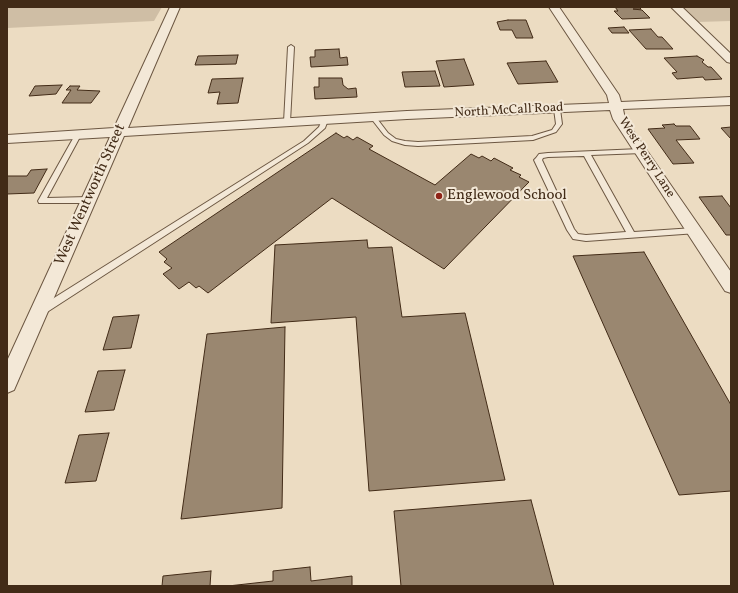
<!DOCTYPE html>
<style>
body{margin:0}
#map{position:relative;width:738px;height:593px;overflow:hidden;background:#ecdcc2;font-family:Vollkorn,serif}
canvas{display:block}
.frame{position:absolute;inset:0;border:8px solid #422b17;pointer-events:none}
</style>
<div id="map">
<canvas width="738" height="593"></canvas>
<div class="frame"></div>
</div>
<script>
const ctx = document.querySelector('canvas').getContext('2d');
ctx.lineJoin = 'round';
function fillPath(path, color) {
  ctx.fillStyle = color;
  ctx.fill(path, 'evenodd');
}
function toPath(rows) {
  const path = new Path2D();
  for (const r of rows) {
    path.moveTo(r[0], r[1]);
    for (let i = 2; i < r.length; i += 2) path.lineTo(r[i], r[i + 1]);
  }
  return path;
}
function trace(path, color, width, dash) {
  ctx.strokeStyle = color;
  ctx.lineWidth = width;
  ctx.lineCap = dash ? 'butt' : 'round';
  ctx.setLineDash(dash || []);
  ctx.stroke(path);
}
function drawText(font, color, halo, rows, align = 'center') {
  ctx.font = font + ' Vollkorn,serif';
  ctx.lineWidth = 4;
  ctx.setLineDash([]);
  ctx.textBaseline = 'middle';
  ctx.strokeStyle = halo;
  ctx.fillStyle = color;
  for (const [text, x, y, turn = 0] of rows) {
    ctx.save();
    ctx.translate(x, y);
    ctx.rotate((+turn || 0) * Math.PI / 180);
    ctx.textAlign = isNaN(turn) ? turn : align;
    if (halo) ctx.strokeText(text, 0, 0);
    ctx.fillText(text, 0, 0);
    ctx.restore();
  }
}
fillPath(toPath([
 [7,7,162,7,154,21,7,28],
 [681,7,731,7,731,21,697,22]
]), '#cfbea5');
const building = toPath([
 [615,7,639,7,641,9,633,9,642,10,650,18,622,19,614,11,618,11,615,7],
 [508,20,526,20,533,38,516,38,512,30,500,30,497,22,508,20],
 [624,27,629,33,612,33,608,28,624,27],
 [651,29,658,37,662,37,673,49,646,49,629,30,651,29],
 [339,49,340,58,347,57,348,65,311,67,310,57,315,57,315,50,339,49],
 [238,55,236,64,195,65,198,56,238,55],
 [697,56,704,60,702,62,708,67,711,67,722,79,705,80,703,77,677,79,672,73,677,72,664,58,697,56],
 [464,59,474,85,444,87,436,61,464,59],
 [546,61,558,82,518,84,507,63,546,61],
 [435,71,440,86,405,87,402,72,435,71],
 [243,78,238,103,217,104,220,92,208,93,212,79,243,78],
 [319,78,342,78,343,85,348,89,356,88,357,97,315,99,314,87,319,87,319,78],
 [62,85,56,94,29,96,35,86,62,85],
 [70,86,80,86,77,90,100,91,91,103,62,103,71,90,66,90,70,86],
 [674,124,676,126,690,126,700,139,676,140,694,163,673,164,648,129,665,128,662,125,674,124],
 [731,127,731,139,721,128,731,127],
 [336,133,344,138,347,136,353,140,357,137,373,146,369,149,435,185,471,154,479,158,482,156,491,161,494,158,513,168,510,170,521,175,519,177,529,182,444,269,332,198,208,293,199,286,196,288,189,282,179,289,163,274,172,268,164,262,167,259,159,252,336,133],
 [47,169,34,193,7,194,7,176,27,176,31,170,47,169],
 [722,196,731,208,731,235,726,235,699,197,722,196],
 [367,240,368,248,392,247,402,317,465,313,505,480,369,491,356,317,271,323,275,245,367,240],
 [644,252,731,405,731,491,679,495,573,256,644,252],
 [139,315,131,348,103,350,113,317,139,315],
 [285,327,282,508,181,519,207,334,285,327],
 [125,370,114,410,85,412,98,371,125,370],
 [109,433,96,481,65,483,79,435,109,433],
 [531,500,554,586,401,586,394,511,531,500],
 [310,567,311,581,352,576,352,586,228,586,273,581,273,571,310,567],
 [211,571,210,586,162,586,163,576,211,571]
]);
fillPath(building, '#9a8770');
trace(building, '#422b17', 1);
const service = toPath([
 [291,45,294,47,290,122,287,124,284,122,288,47,291,45],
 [557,107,560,109,562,124,556,132,533,140,418,146,405,145,392,141,384,135,370,117,375,116,388,133,396,139,405,141,418,142,532,136,552,130,556,124,554,109,557,107],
 [325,118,328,120,325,128,308,143,44,314,41,315,38,314,36,311,38,308,304,141,319,127,322,120,325,118],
 [78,133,81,135,47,198,89,197,93,200,89,203,39,203,38,201,75,135,78,133],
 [640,149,642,149,642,153,591,155,634,232,694,228,698,231,697,233,586,241,573,239,567,230,534,160,536,158,539,154,548,153,640,149],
 [584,156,626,232,586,235,578,234,574,229,542,160,543,158,548,157,584,156]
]);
const minor = toPath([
 [170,7,180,7,128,128,407,111,609,103,607,95,549,7,559,7,619,95,621,102,731,97,731,105,623,109,625,119,731,272,731,293,725,291,613,119,610,110,407,119,124,136,14,390,7,393,7,361,110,137,7,143,7,135,114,128,170,7],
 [671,7,682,7,731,54,731,63,727,62,671,7]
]);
trace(service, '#6c5742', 2);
trace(minor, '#6c5742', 2);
fillPath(service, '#f3e8d7');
fillPath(minor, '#f3e8d7');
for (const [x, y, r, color] of [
 [439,196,4,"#8f2418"]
]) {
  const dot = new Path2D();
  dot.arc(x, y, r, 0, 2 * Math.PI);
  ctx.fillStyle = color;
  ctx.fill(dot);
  trace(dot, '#f3e8d7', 1.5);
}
drawText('13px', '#422b17', '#f3e8d7', [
 ["North McCall Road",509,111,-3],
 ["West Perry Lane",646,158,57]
]);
drawText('15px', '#422b17', '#f3e8d7', [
 ["West Wentworth Street",91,195,-66]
]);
drawText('15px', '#422b17', '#f3e8d7', [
 ["Englewood School",447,196]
], 'left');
</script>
